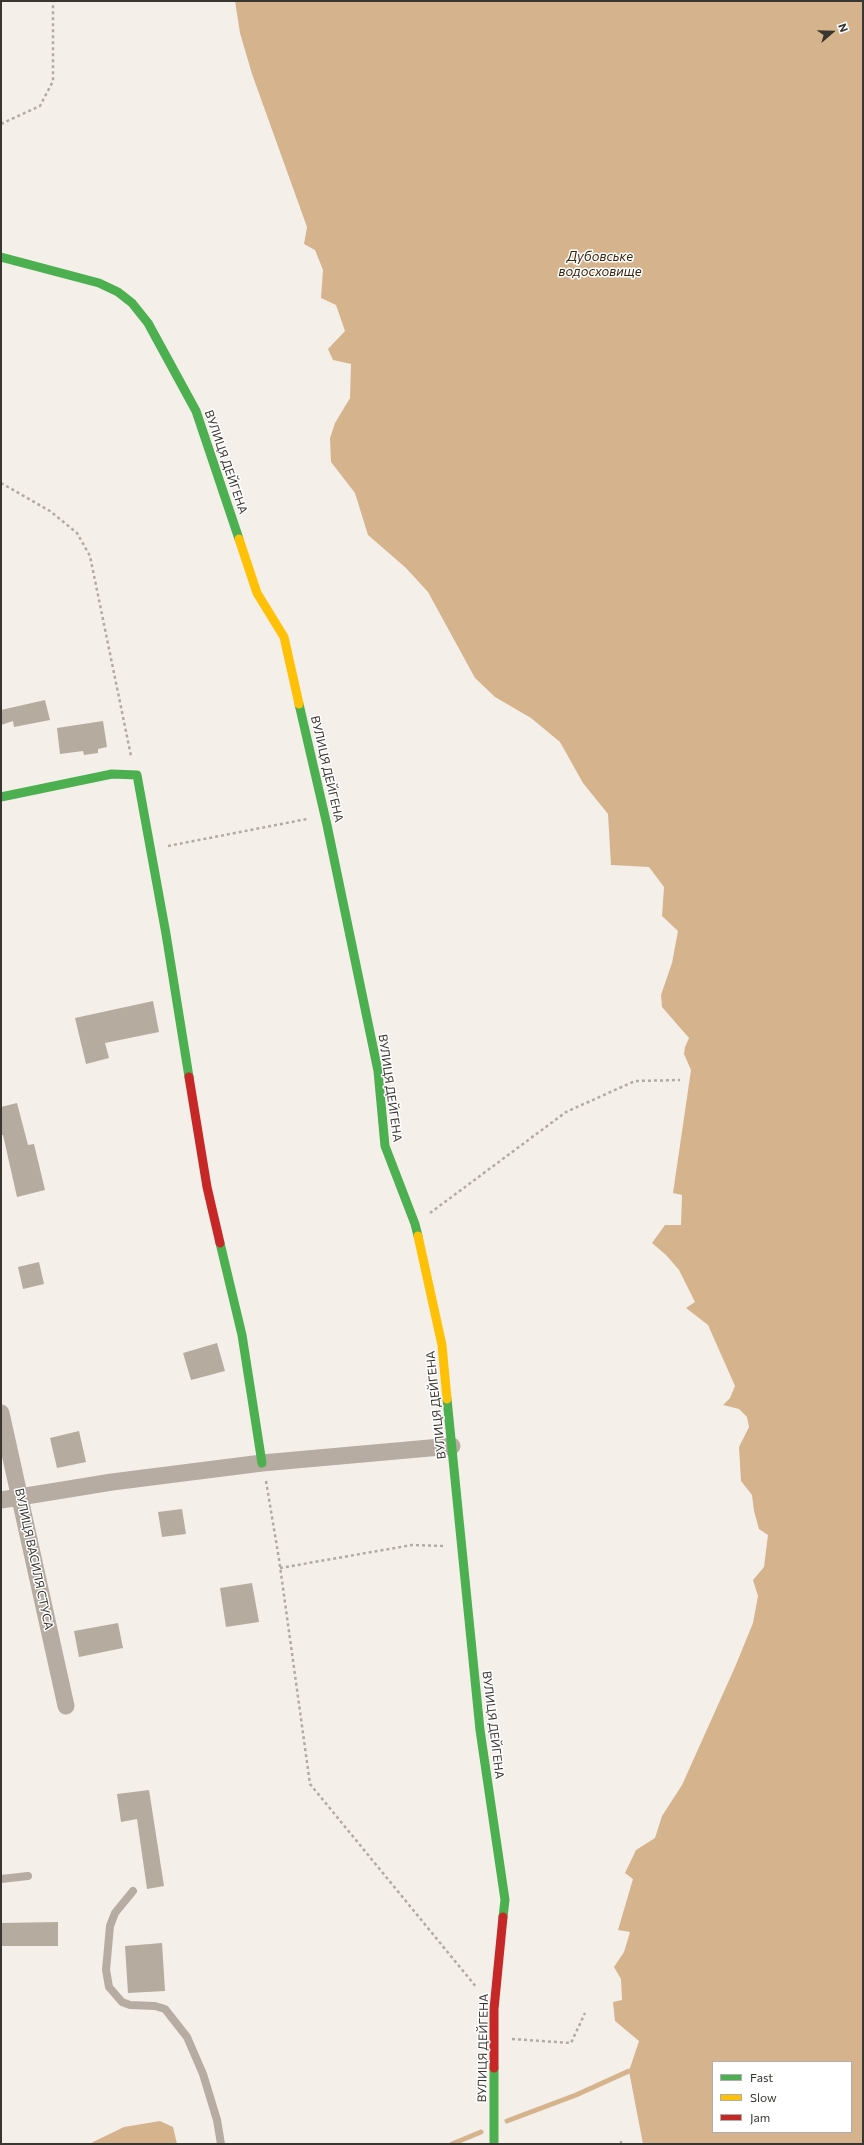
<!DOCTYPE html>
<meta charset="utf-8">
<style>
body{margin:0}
#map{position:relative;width:864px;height:2145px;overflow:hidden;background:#f5efe9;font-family:Commissioner,sans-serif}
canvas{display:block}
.frame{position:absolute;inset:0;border:2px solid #393530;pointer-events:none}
.legend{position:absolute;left:712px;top:2061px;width:140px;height:72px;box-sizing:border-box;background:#fff;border:1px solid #b0aeac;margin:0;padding:5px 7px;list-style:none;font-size:12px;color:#393530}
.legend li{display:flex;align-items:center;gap:8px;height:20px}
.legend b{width:20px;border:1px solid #b0aeac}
.north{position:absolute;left:812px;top:12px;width:40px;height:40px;-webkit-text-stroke:3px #fff;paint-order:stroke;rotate:70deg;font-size:11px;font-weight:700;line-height:16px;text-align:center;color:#393530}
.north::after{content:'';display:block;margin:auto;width:14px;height:18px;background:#393530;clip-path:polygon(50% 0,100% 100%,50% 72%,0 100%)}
</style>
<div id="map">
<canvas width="864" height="2145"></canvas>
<div class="frame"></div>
<ul class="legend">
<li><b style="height:5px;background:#4caf50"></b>Fast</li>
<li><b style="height:5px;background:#ffc107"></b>Slow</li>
<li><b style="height:5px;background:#c62828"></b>Jam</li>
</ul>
<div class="north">N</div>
</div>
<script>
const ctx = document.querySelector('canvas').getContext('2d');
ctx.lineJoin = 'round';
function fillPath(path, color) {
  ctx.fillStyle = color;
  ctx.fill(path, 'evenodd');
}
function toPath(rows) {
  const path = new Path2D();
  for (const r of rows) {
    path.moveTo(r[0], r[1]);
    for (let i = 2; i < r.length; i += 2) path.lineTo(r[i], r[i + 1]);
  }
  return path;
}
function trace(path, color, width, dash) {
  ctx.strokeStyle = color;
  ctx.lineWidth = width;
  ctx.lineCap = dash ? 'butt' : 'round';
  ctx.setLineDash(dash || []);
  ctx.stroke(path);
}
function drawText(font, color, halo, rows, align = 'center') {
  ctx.font = font + ' Commissioner,sans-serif';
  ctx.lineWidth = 3;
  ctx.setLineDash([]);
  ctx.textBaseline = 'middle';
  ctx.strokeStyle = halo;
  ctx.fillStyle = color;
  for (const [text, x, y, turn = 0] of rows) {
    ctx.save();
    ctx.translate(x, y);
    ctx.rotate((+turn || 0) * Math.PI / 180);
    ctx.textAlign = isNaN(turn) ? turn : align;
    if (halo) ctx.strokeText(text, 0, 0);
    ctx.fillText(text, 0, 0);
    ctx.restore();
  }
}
fillPath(toPath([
 [235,1,863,1,863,2144,643,2144,629,2071,639,2041,615,2021,613,2002,622,2000,621,1979,614,1967,624,1952,630,1932,618,1930,633,1879,625,1873,636,1850,655,1838,662,1816,682,1785,735,1667,753,1623,758,1596,753,1580,764,1567,768,1535,759,1529,754,1511,752,1495,741,1481,739,1447,749,1427,747,1417,739,1409,723,1405,730,1398,735,1386,708,1325,686,1308,695,1302,679,1270,666,1255,652,1243,665,1225,681,1225,682,1195,673,1193,691,1070,684,1054,685,1047,689,1038,662,1007,661,995,672,963,678,931,662,916,664,887,649,867,611,865,608,814,583,783,560,742,531,718,495,697,475,678,428,592,406,568,368,535,355,493,331,462,330,438,335,423,350,398,351,364,333,360,328,349,345,331,336,305,321,298,323,270,315,250,304,244,307,227,252,74,240,33],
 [713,2062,851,2062,851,2132,713,2132],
 [160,2121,173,2127,177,2144,89,2144,124,2127]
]), '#d5b48d');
trace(toPath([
 [507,2121,576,2095,629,2071],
 [452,2144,481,2132]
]), '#d5b48d', 5);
fillPath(toPath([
 [45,700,50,720,14,727,13,721,1,725,1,710],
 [103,721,107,747,98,749,98,753,84,755,83,751,60,754,57,728],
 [153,1001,159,1032,105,1043,109,1058,86,1064,75,1018],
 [17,1103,28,1145,34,1144,45,1190,17,1197,3,1135,1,1135,1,1107],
 [39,1262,44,1284,23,1289,18,1267],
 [217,1343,225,1371,191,1380,183,1353],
 [79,1431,86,1462,57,1468,50,1438],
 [182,1509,186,1534,162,1537,158,1512],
 [252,1583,259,1622,226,1627,220,1588],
 [118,1623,123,1648,79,1657,74,1631],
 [149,1790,164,1886,147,1889,137,1819,121,1822,117,1794],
 [58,1922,58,1946,1,1946,1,1923],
 [162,1943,165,1991,128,1993,125,1946]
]), '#b6ab9f');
trace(toPath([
 [1,124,40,106,53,81,53,1],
 [1,483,50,511,77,533,90,556,131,756],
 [168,846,307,819],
 [430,1213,566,1112,635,1081,680,1080],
 [266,1481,279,1559,310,1784,477,1988],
 [280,1568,412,1545,444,1546],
 [512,2039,571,2043,585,2013],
 [621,2141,621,2144]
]), '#b3aba2', 2.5, [3, 3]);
trace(toPath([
 [1,1879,28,1876],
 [133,1891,115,1913,110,1926,106,1970,109,1987,122,2002,130,2005,155,2006,165,2009,187,2037,203,2074,217,2120,221,2144]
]), '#b6aca1', 8);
trace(toPath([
 [1,1413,66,1706],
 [1,1500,112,1482,262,1463,452,1446]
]), '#b6aca1', 17);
trace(toPath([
 [1,257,99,283,118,292,132,303,148,323,196,411,239,539],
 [299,704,327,825,378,1071,385,1146,415,1224,418,1236],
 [1,797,112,774,137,775,166,934,189,1077],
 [220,1243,242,1335,262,1463],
 [447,1399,480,1730,505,1900,503,1917],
 [494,2068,494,2144]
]), '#4caf50', 9);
trace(toPath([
 [239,539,257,593,284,637,299,704],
 [418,1236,442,1345,447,1399]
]), '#ffc107', 9);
trace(toPath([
 [189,1077,207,1187,220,1243],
 [494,2068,494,2009,503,1917]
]), '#c62828', 9);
drawText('12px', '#393530', '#fff', [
 ["ВУЛИЦЯ ДЕЙГЕНА",226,462,71],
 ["ВУЛИЦЯ ДЕЙГЕНА",327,769,77],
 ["ВУЛИЦЯ ДЕЙГЕНА",390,1088,82],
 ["ВУЛИЦЯ ДЕЙГЕНА",436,1405,-96],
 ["ВУЛИЦЯ ВАСИЛЯ СТУСА",34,1559,78],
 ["ВУЛИЦЯ ДЕЙГЕНА",493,1725,83],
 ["ВУЛИЦЯ ДЕЙГЕНА",483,2048,-89]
]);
drawText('italic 13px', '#38250d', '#fff', [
 ["Дубовське",600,257],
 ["водосховище",600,272]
]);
</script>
